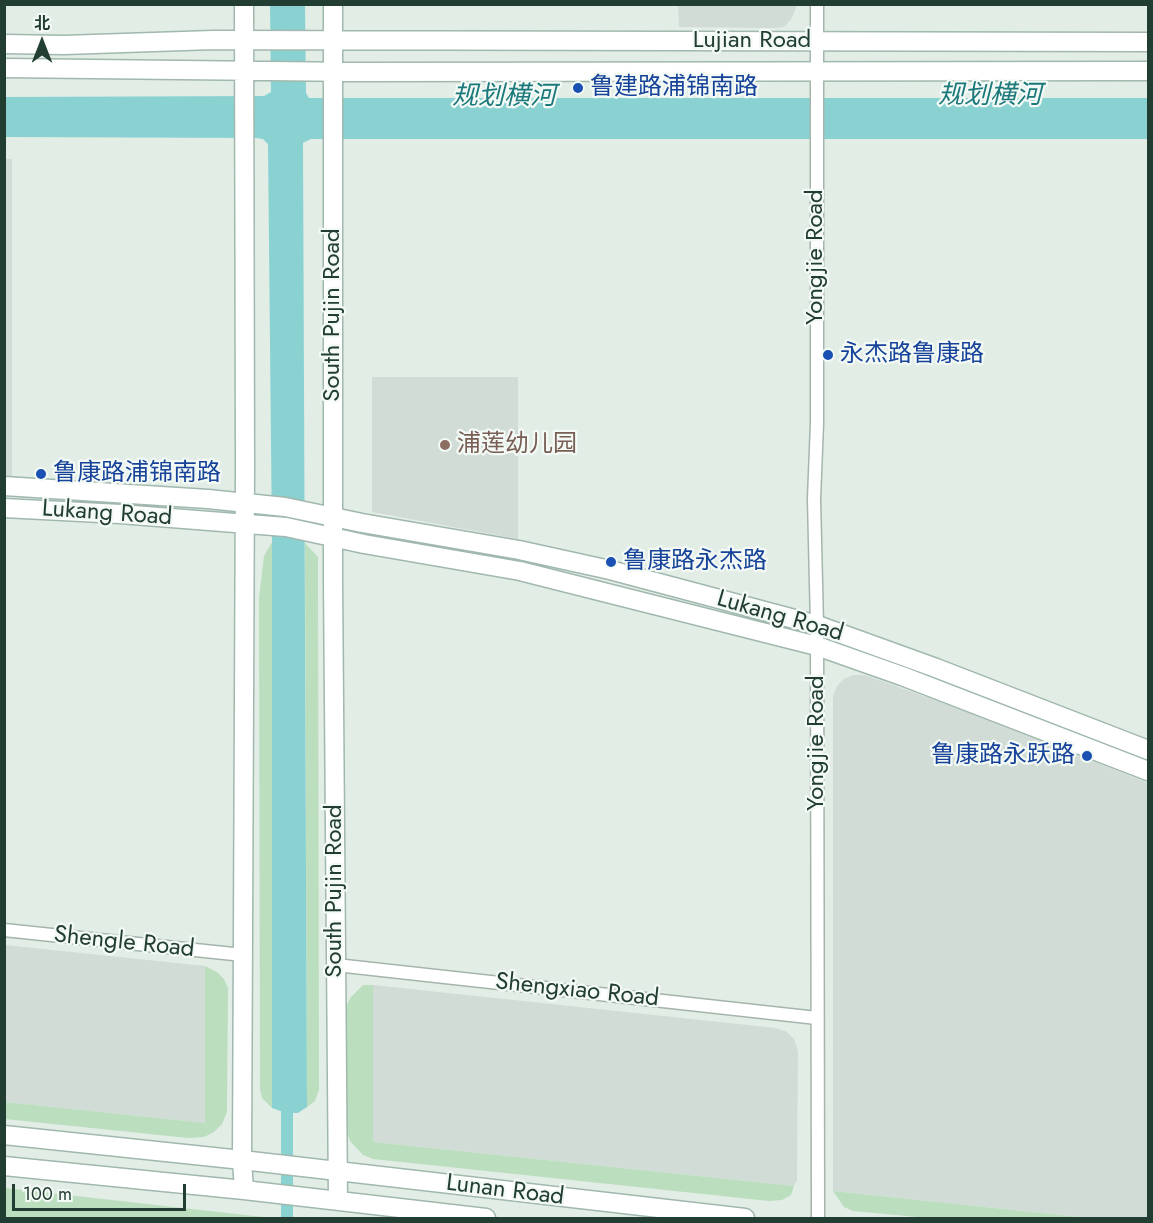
<!DOCTYPE html>
<meta charset="utf-8">
<style>
body{margin:0}
#map{position:relative;width:1153px;height:1223px;overflow:hidden;background:#e2ede6;font-family:Jost,"Noto Sans SC",sans-serif}
canvas{display:block}
.frame{position:absolute;inset:0;border:6px solid #223e32;pointer-events:none}
.north{position:absolute;left:12px;top:12px;width:60px;height:60px;-webkit-text-stroke:4px #f3f9f5;paint-order:stroke;rotate:0deg;font-size:16px;font-weight:700;line-height:24px;text-align:center;color:#223e32}
.north::after{content:'';display:block;margin:auto;width:21px;height:27px;background:#223e32;clip-path:polygon(50% 0,100% 100%,50% 72%,0 100%)}
.scale{position:absolute;left:12px;top:1184px;width:174px;height:27px;box-sizing:border-box;border:3px solid #223e32;border-top:0;padding-left:8px;font-size:18px;line-height:21px;white-space:nowrap;color:#223e32;-webkit-text-stroke:4px #f3f9f5;paint-order:stroke}
</style>
<div id="map">
<canvas width="1153" height="1223"></canvas>
<div class="frame"></div>
<div class="north">北</div>
<div class="scale">100 m</div>
</div>
<script>
const ctx = document.querySelector('canvas').getContext('2d');
ctx.lineJoin = 'round';
function fillPath(path, color) {
  ctx.fillStyle = color;
  ctx.fill(path, 'evenodd');
}
function toPath(rows) {
  const path = new Path2D();
  for (const r of rows) {
    path.moveTo(r[0], r[1]);
    for (let i = 2; i < r.length; i += 2) path.lineTo(r[i], r[i + 1]);
  }
  return path;
}
function trace(path, color, width, dash) {
  ctx.strokeStyle = color;
  ctx.lineWidth = width;
  ctx.lineCap = dash ? 'butt' : 'round';
  ctx.setLineDash(dash || []);
  ctx.stroke(path);
}
function drawText(font, color, halo, rows, align = 'center') {
  ctx.font = font + ' Jost,"Noto Sans SC",sans-serif';
  ctx.lineWidth = 4.5;
  ctx.setLineDash([]);
  ctx.textBaseline = 'middle';
  ctx.strokeStyle = halo;
  ctx.fillStyle = color;
  for (const [text, x, y, turn = 0] of rows) {
    ctx.save();
    ctx.translate(x, y);
    ctx.rotate((+turn || 0) * Math.PI / 180);
    ctx.textAlign = isNaN(turn) ? turn : align;
    if (halo) ctx.strokeText(text, 0, 0);
    ctx.fillText(text, 0, 0);
    ctx.restore();
  }
}
fillPath(toPath([
 [797,5,792,18,784,27,773,28,679,27,678,5],
 [5,159,12,159,12,476,4,476],
 [372,377,518,377,518,539,372,512],
 [853,675,865,675,976,715,1148,783,1148,1218,1089,1218,833,1191,833,696,837,686,844,679],
 [5,945,205,966,205,1123,5,1102],
 [373,985,776,1028,787,1032,794,1039,798,1051,797,1180,794,1186,373,1142]
]), '#d0dcd5');
fillPath(toPath([
 [272,542,272,1108,262,1098,260,1089,259,598,264,556],
 [305,543,318,557,319,1090,315,1101,307,1107],
 [205,966,217,972,224,979,228,988,227,1112,222,1124,214,1132,204,1137,188,1138,5,1119,5,1102,205,1123],
 [363,985,373,985,373,1142,794,1186,791,1195,782,1200,769,1201,373,1159,363,1155,350,1141,347,1132,346,1007,350,998],
 [5,1188,272,1218,5,1218],
 [833,1191,1089,1218,928,1218,853,1211,844,1207]
]), '#bbdebf');
fillPath(toPath([
 [270,4,305,5,306,93,309,98,1148,98,1148,139,311,139,303,143,307,1107,298,1113,286,1113,272,1108,272,542,268,144,263,139,256,138,5,137,5,97,264,96,271,92]
]), '#8ad2d2');
trace(toPath([
 [287,1218,287,1098]
]), '#8ad2d2', 12);
const street = toPath([
 [817,4,817,423,814,499,817,625,818,1218],
 [4,930,243,955],
 [336,965,817,1018]
]);
const secondary = toPath([
 [333,4,333,580,338,1201],
 [4,44,64,45,213,40,1148,42],
 [4,68,357,72,1148,71],
 [4,486,208,499,285,507,362,523,519,550,610,570,817,625,936,668,1148,750],
 [4,508,120,514,286,527,364,544,520,571,817,646,902,676,1148,771],
 [4,1135,242,1160,745,1218],
 [4,1166,244,1190,486,1218],
 [244,1190,242,1160,245,468,244,4]
]);
trace(street, '#a5b5ac', 15);
trace(secondary, '#a0b8ad', 21);
trace(street, '#fff', 12);
trace(secondary, '#fff', 18);
for (const [x, y, r, color] of [
 [578,88,6,"#1a4fb4"],
 [828,355,6,"#1a4fb4"],
 [445,445,6,"#8d6e63"],
 [41,474,6,"#1a4fb4"],
 [611,562,6,"#1a4fb4"],
 [1087,756,6,"#1a4fb4"]
]) {
  const dot = new Path2D();
  dot.arc(x, y, r, 0, 2 * Math.PI);
  ctx.fillStyle = color;
  ctx.fill(dot);
  trace(dot, '#f3f9f5', 2);
}
drawText('24px', '#223e32', '#f3f9f5', [
 ["Lujian Road",752,41],
 ["Yongjie Road",816,257,-90],
 ["South Pujin Road",333,315,-90],
 ["Lukang Road",107,514,4],
 ["Lukang Road",780,617,16],
 ["Yongjie Road",817,743,-90],
 ["South Pujin Road",335,891,-90],
 ["Shengle Road",124,943,6],
 ["Shengxiao Road",577,991,6],
 ["Lunan Road",505,1191,7]
]);
drawText('24px', '#164399', '#f3f9f5', [
 ["鲁建路浦锦南路",590,88],
 ["永杰路鲁康路",840,355],
 ["鲁康路浦锦南路",53,474],
 ["鲁康路永杰路",623,562],
 ["鲁康路永跃路",1075,756,"right"]
], 'left');
drawText('24px', '#785e54', '#f3f9f5', [
 ["浦莲幼儿园",457,445]
], 'left');
drawText('italic 26px', '#1b797b', '#f3f9f5', [
 ["规划横河",990,97],
 ["规划横河",504,98]
]);
</script>
